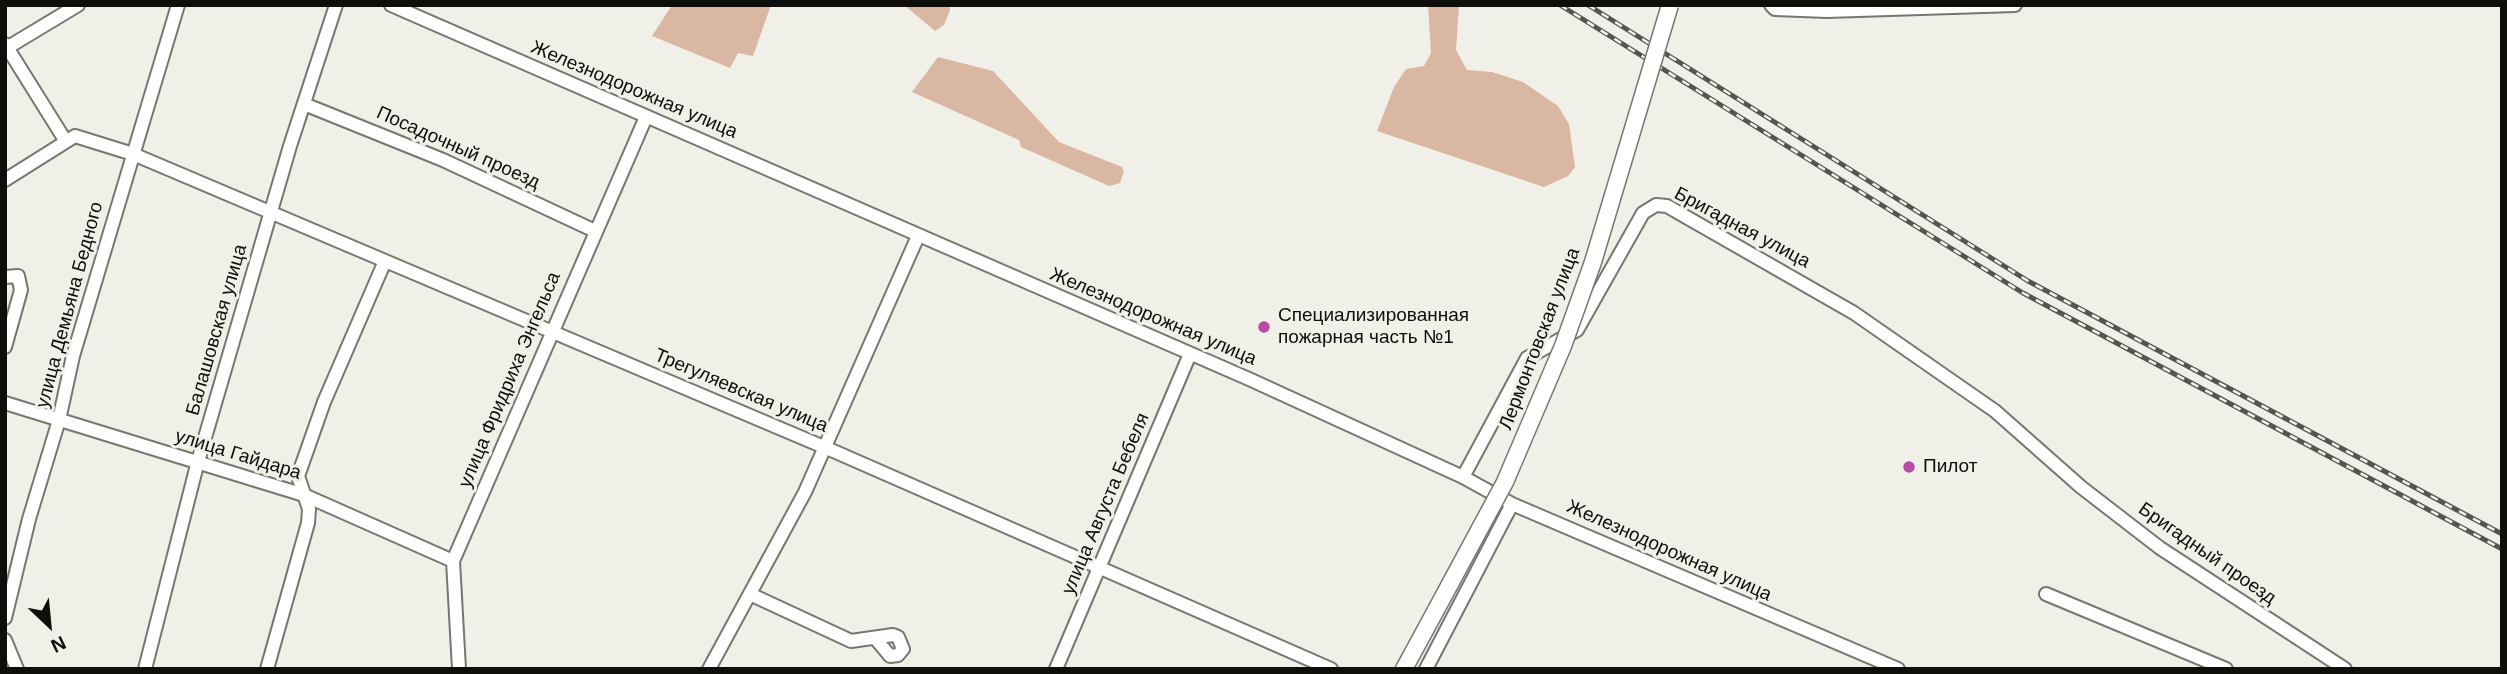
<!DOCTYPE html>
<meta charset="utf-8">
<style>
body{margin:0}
#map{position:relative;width:2507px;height:674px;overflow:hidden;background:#f1f0e8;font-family:Arial,sans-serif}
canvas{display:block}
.frame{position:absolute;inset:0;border:7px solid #0e0e0b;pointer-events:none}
.north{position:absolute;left:14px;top:590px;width:70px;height:70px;-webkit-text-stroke:5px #f1f0e8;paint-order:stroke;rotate:154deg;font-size:19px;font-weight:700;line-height:28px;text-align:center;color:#0e0e0b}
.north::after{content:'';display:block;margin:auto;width:24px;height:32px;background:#0e0e0b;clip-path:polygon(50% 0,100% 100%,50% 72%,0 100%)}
</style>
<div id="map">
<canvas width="2507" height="674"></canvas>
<div class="frame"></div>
<div class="north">N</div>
</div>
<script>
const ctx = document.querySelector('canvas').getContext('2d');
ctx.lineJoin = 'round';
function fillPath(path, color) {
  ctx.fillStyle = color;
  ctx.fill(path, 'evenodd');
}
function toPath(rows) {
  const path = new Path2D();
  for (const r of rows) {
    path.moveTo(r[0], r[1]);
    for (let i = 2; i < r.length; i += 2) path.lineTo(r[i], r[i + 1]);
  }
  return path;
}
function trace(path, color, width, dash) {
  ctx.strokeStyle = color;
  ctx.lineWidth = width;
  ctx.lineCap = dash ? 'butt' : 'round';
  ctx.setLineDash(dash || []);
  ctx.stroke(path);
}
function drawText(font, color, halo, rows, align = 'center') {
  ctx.font = font + ' Arial,sans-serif';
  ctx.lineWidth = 6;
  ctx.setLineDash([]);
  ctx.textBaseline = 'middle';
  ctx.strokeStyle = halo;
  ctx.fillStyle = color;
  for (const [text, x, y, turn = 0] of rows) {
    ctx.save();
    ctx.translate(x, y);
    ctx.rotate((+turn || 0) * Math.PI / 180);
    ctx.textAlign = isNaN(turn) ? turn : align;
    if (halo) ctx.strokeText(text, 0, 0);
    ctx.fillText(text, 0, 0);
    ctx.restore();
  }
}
fillPath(toPath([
 [672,5,771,5,753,56,738,53,730,68,652,36],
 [904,5,950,5,950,10,944,25,935,31],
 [1428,5,1459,5,1456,50,1467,70,1492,72,1523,82,1558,106,1569,124,1575,167,1568,176,1544,187,1377,131,1394,87,1406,69,1424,66,1431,53],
 [938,57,993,71,1059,142,1122,167,1124,171,1120,183,1109,186,1021,147,1019,140,912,92]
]), '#d9b7a3');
const minor = toPath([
 [391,5,1249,379,1463,477,1512,504,1898,669],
 [1771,5,1775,9,1827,11,2015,5],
 [5,44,65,140],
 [5,49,78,5],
 [304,104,443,160,595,231],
 [5,180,75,136,133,154,838,453,1331,669],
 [5,277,18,276,21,290,5,347],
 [5,403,304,495,453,561],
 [1463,477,1527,358,1577,330,1643,213,1656,205,1667,206,1854,313,1995,411,2081,487,2160,548,2345,669],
 [2046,594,2226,669],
 [752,595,851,641,893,635,898,637,903,649,898,655,890,656,875,638],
 [5,618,29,519,59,420,73,356,178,5],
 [5,640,17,669],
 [145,669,197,465,290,146,336,5],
 [267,669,308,523,309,509,298,476,324,402,385,261],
 [459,669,453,561,646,117],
 [709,669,805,492,918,236],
 [1056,669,1190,354],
 [1426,669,1512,504]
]);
const major = toPath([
 [1404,669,1436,610]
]);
trace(minor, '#777770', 16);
trace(major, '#777770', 19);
trace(minor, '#fff', 12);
trace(major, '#fff', 16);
const rail = toPath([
 [1560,5,2023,293,2502,549],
 [1588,5,2028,281,2502,534]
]);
trace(rail, '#555450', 5);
trace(rail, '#f1f0e8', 2.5, [8]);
const majorBridge = toPath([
 [1436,610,1505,482,1563,346,1593,262,1670,5]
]);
trace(majorBridge, '#777770', 19, []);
trace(majorBridge, '#fff', 16);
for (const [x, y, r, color] of [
 [1264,327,7,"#bb4aa5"],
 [1909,467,7,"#bb4aa5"]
]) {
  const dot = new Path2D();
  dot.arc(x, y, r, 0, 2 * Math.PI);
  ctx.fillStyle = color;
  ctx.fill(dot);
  trace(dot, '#f1f0e8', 2.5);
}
drawText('19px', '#0e0e0b', '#f1f0e8', [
 ["Железнодорожная улица",634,90,23],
 ["Посадочный проезд",458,148,24],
 ["Бригадная улица",1742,228,28],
 ["улица Демьяна Бедного",70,305,-75],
 ["Железнодорожная улица",1153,317,23],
 ["Балашовская улица",217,330,-74],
 ["Лермонтовская улица",1540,339,-69],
 ["улица Фридриха Энгельса",510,380,-67],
 ["Трегуляевская улица",741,391,23],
 ["улица Гайдара",238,455,17],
 ["улица Августа Бебеля",1106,504,-67],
 ["Железнодорожная улица",1669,551,24],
 ["Бригадный проезд",2207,554,35]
]);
drawText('19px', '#0e0e0b', '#f1f0e8', [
 ["Специализированная",1278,316],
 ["пожарная часть №1",1278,338],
 ["Пилот",1923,467]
], 'left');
</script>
